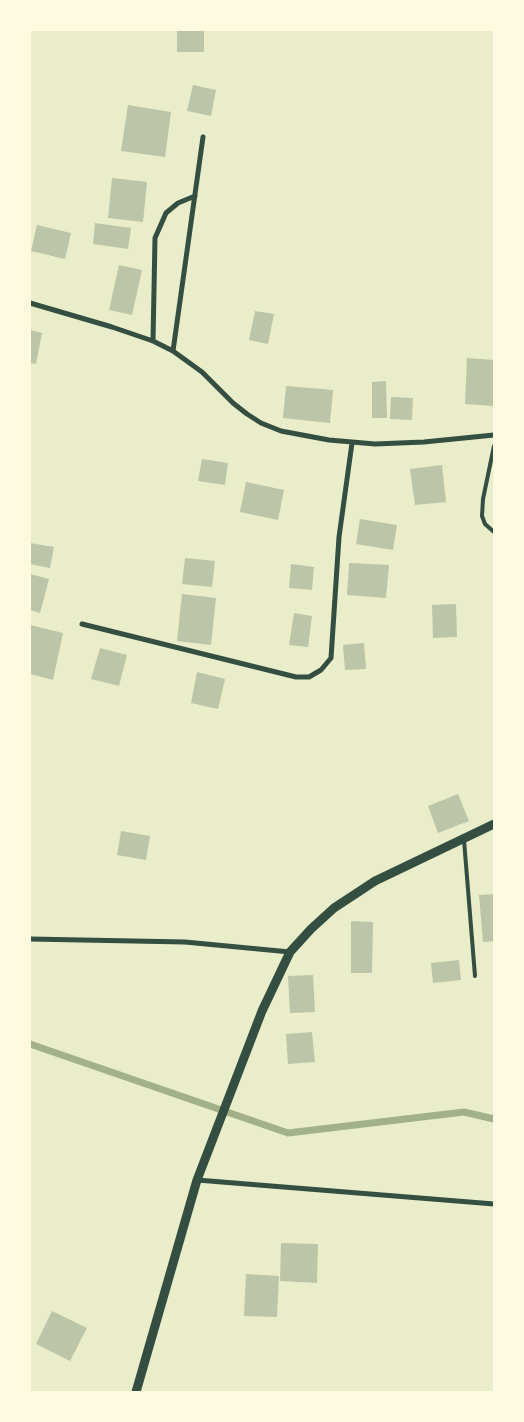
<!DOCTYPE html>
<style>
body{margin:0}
#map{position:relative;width:524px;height:1422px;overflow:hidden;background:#e9edc9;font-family:Karla,sans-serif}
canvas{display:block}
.frame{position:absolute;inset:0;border:31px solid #fefae0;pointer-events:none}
</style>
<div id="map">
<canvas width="524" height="1422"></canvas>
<div class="frame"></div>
</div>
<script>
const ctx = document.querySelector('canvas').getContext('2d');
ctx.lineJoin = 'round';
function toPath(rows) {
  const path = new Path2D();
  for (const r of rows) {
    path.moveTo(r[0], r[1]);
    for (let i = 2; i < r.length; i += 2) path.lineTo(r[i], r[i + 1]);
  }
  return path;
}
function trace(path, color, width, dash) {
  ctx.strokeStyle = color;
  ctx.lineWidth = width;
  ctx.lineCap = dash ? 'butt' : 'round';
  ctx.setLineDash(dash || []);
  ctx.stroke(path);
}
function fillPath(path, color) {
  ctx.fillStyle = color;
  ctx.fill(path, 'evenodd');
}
trace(toPath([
 [30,1044,288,1133,464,1112,494,1119]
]), '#a3b18a', 7);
fillPath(toPath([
 [177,30,204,30,204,52,177,52],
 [193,85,216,90,211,116,187,111],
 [128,105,171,112,165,157,121,151],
 [112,178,147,182,143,222,108,218],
 [95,223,131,228,128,249,93,244],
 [37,225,71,233,65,259,31,251],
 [119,265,142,270,132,315,109,310],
 [255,311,274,314,268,344,249,340],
 [30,330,42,333,36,364,30,363],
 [467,358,494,360,494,406,465,404],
 [386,381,387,418,372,418,372,382],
 [286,386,333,390,330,423,283,418],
 [391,397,413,398,412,420,390,419],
 [202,459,228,463,225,485,198,481],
 [442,465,446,502,415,505,410,469],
 [246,482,284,490,278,520,240,512],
 [360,519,397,525,393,550,356,544],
 [30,543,54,547,50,568,30,564],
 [185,558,215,561,212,587,182,584],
 [349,563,389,565,386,598,347,595],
 [291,564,314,567,312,590,289,588],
 [30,574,49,579,40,613,30,610],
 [182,594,216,598,211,645,177,641],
 [456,604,457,637,433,638,432,605],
 [294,613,312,616,308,647,289,645],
 [30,625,63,633,53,680,30,674],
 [364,643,366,669,345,670,343,645],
 [100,648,127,655,119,686,91,679],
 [197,672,225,679,218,709,191,703],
 [458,794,469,821,438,833,428,806],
 [121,831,150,836,146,860,117,855],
 [494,894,494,941,483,942,479,895],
 [351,921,373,922,372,973,351,973],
 [459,960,461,980,433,983,431,963],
 [313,975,315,1012,290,1013,288,976],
 [312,1032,315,1062,288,1064,286,1034],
 [281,1243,318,1244,317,1283,280,1281],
 [246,1274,279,1276,277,1317,244,1316],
 [52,1311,87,1328,70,1361,36,1344]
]), '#bcc5a7');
trace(toPath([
 [494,446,483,499,482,516,485,524,494,532],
 [464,840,475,976]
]), '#344e41', 4);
trace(toPath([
 [30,303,112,327,153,341,173,351,202,372,233,403,247,414,261,423,281,431,329,440,375,444,424,442,494,435],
 [153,341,155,238,166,213,178,203,195,196],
 [173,351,203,137],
 [82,624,296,677,309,677,321,670,331,658,339,537,352,443],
 [30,939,185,942,290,952],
 [197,1180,494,1204]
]), '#344e41', 5);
trace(toPath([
 [136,1392,197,1180,262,1011,290,952,311,929,334,908,375,881,494,824]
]), '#344e41', 9);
</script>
